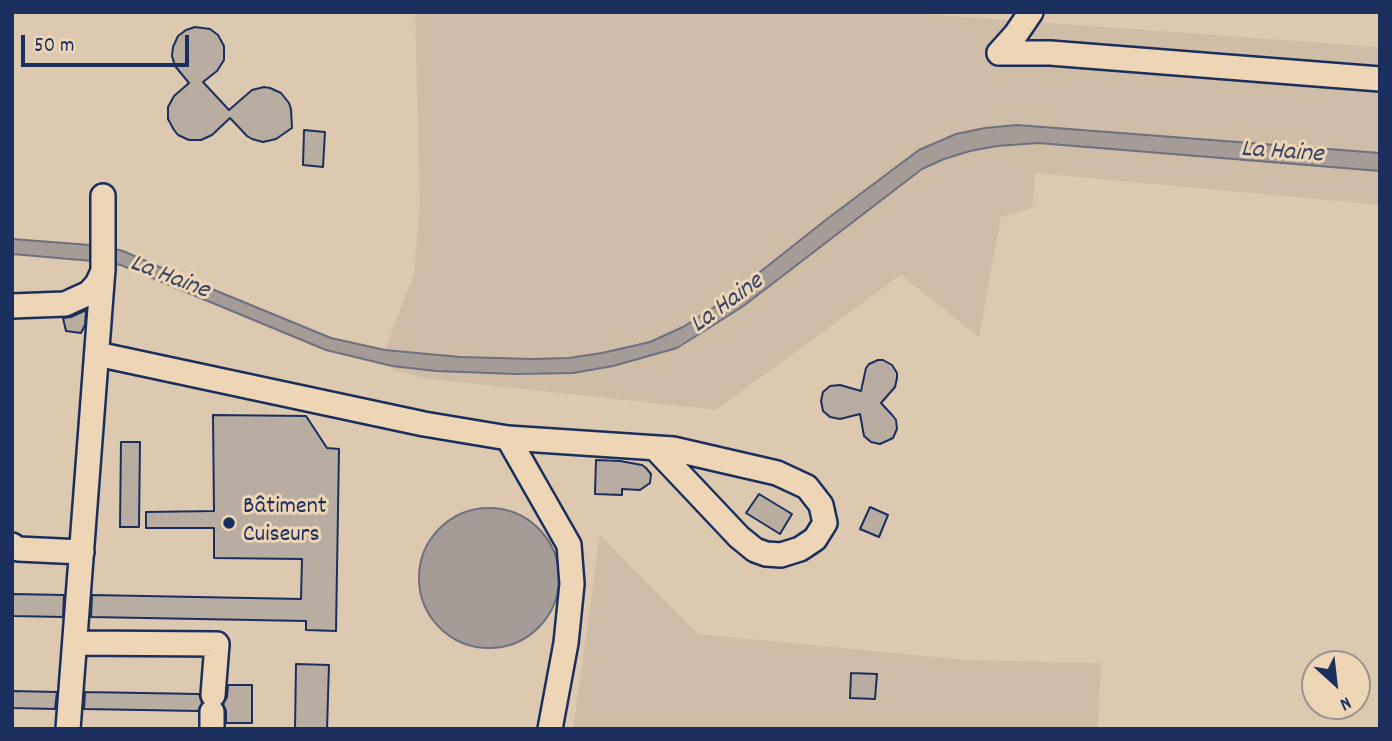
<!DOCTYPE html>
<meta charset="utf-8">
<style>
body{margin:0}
#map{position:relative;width:1392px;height:741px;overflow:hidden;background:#edd5b5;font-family:Dekko,sans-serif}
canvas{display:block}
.frame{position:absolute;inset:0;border:14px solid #1b2f5e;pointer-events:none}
.north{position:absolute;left:1301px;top:650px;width:70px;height:70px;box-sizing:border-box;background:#edd5b5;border:2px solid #999392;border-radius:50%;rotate:153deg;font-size:19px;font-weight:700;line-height:28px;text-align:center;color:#1b2f5e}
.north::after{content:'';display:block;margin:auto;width:24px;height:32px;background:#1b2f5e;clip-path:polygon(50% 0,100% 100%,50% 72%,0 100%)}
.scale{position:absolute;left:21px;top:35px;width:168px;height:32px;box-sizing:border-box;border:4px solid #1b2f5e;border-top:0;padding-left:9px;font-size:21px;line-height:24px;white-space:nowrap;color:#1b2f5e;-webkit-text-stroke:5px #edd5b5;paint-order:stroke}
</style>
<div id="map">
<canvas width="1392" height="741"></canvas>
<div class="frame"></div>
<div class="north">N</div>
<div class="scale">50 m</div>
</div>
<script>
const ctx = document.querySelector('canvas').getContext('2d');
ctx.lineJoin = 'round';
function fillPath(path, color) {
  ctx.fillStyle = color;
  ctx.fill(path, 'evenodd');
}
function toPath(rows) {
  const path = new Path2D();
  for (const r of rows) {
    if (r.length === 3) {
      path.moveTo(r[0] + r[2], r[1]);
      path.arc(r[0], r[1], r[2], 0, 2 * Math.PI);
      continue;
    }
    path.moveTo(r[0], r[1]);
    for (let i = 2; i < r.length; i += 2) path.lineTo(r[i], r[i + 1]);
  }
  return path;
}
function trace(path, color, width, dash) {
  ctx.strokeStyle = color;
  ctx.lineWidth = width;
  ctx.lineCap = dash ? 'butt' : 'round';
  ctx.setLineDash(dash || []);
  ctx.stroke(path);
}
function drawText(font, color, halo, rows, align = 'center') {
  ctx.font = font + ' Dekko,sans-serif';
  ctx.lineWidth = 6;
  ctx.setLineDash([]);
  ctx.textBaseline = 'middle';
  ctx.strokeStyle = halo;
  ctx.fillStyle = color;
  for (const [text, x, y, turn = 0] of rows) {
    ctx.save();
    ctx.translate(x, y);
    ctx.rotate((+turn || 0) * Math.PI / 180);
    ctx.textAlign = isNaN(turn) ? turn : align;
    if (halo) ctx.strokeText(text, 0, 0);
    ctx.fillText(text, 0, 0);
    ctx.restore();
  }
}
fillPath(toPath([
 [12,12,415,12,420,177,432,12,1380,12,1380,729,12,729],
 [1001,217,979,336,901,275,716,410,429,379,394,371],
 [1315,664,1357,664,1357,706,1315,706]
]), '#ddc9af');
fillPath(toPath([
 [415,12,896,12,1380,47,1380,205,1035,173,1032,208,1001,217,979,337,901,275,716,410,429,379,394,371,385,350,414,274,420,203],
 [600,535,698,634,967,660,1101,663,1098,729,573,729]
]), '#cfbda8');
const water = toPath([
 [1017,125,1380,153,1380,171,1038,143,997,146,970,151,944,159,922,169,742,307,677,348,613,366,573,373,516,374,436,371,392,366,326,350,121,265,104,262,12,254,12,239,103,246,123,251,173,273,331,338,385,350,460,357,533,359,569,358,602,353,650,342,683,327,713,308,741,287,827,219,919,150,956,134,985,128,1017,125],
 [489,578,70]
]);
fillPath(water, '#a59c97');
trace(water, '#6e7080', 2);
const building = toPath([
 [195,27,210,29,218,35,224,46,224,60,217,71,203,82,229,110,252,90,264,87,270,88,281,93,289,103,291,109,292,128,276,139,263,142,252,139,247,136,230,118,212,135,201,140,189,140,178,135,174,130,168,119,168,107,174,96,189,83,175,66,172,56,173,47,178,36,186,30,195,27],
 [304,130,325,132,323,167,303,165,304,130],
 [86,310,85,325,81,333,66,331,63,318,71,317,86,310],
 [878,360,883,360,892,365,897,373,897,378,895,387,881,403,893,416,896,420,897,429,893,438,880,444,871,442,864,436,860,414,840,419,830,417,823,411,821,401,823,392,830,386,840,385,861,391,866,368,869,364,878,360],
 [213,415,306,416,327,448,339,449,336,631,306,630,306,621,91,617,92,595,301,599,302,559,214,558,214,528,146,528,146,512,214,511,213,415],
 [121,442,140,442,139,527,120,527,121,442],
 [596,460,620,461,642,465,646,468,651,474,650,483,640,490,622,489,622,495,595,494,596,460],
 [759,494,792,514,780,534,746,513,759,494],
 [870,507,888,515,879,537,860,529,870,507],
 [12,594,64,595,63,617,12,616,12,594],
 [296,664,329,665,327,729,295,729,296,664],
 [851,673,877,674,875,699,850,698,851,673],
 [228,685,252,685,252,723,226,723,226,711,223,704,227,697,228,685],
 [12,691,57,692,55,709,12,708,12,691],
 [85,692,199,694,202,703,198,711,84,709,85,692]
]);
fillPath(building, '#b9aca0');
trace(building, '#1b2f5e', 2);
const minor = toPath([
 [999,53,1050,53,1380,79],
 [999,53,1016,34,1031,12],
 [12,306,65,304,89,293,97,284,103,271],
 [97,354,424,424,508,438,569,545,572,584,566,643,550,729],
 [508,438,673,449,777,473,807,487,821,505,825,523,815,539,800,549,781,555,766,554,755,550,739,537,655,448],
 [12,545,18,549,82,552],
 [75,643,217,644,213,695],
 [212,712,212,729],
 [68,729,103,269,103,196]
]);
trace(minor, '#1b2f5e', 28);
trace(minor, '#edd5b5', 23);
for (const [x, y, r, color] of [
 [229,523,7,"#1b2f5e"]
]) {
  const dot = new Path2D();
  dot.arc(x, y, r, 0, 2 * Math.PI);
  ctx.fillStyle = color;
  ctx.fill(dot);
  trace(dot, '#edd5b5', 2.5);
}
drawText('24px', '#1b2f5e', '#edd5b5', [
 ["Bâtiment",243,509],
 ["Cuiseurs",243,537]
], 'left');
drawText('italic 26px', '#374569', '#edd5b5', [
 ["La Haine",1282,154,4],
 ["La Haine",169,279,21],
 ["La Haine",728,305,-36]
]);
</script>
